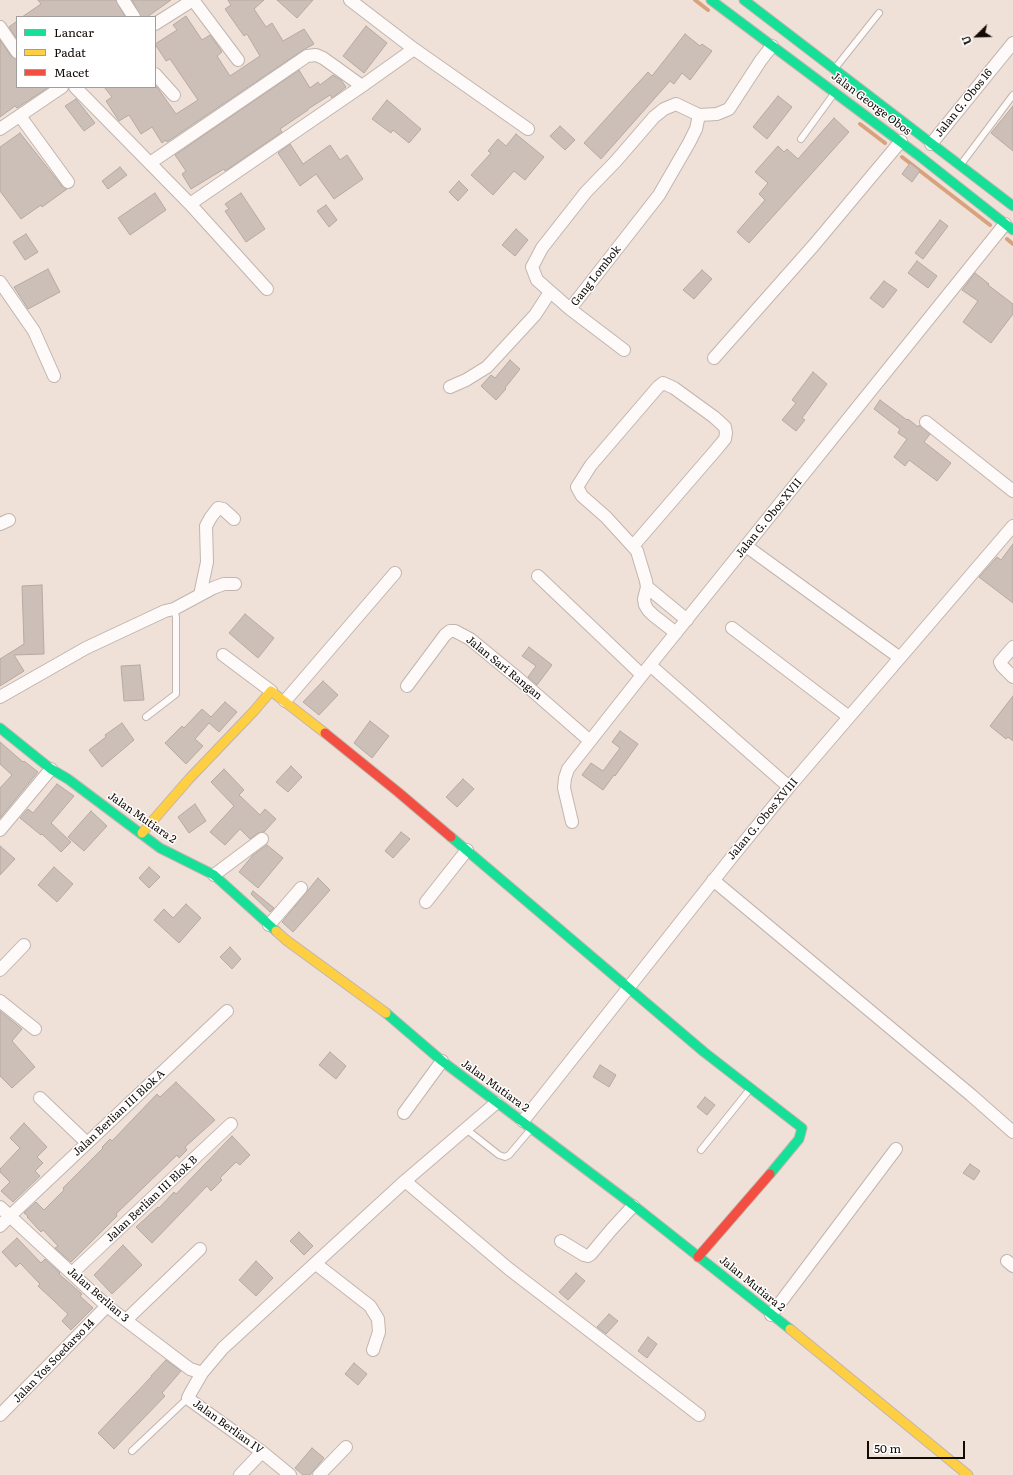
<!DOCTYPE html>
<style>
body{margin:0}
#map{position:relative;width:1013px;height:1475px;overflow:hidden;background:#f0e1d8;font-family:Literata,serif}
canvas{display:block}
.legend{position:absolute;left:16px;top:16px;width:140px;height:72px;box-sizing:border-box;background:#fff;border:1px solid #a09d9b;margin:0;padding:5px 7px;list-style:none;font-size:12px;color:#120a05}
.legend li{display:flex;align-items:center;gap:8px;height:20px}
.legend b{width:20px;border:1px solid #a09d9b}
.north{position:absolute;left:957px;top:16px;width:40px;height:40px;-webkit-text-stroke:3px #fff;paint-order:stroke;rotate:247deg;font-size:11px;font-weight:700;line-height:16px;text-align:center;color:#120a05}
.north::after{content:'';display:block;margin:auto;width:14px;height:18px;background:#120a05;clip-path:polygon(50% 0,100% 100%,50% 72%,0 100%)}
.scale{position:absolute;left:867px;top:1441px;width:98px;height:18px;box-sizing:border-box;border:2px solid #120a05;border-top:0;padding-left:5px;font-size:12px;line-height:14px;white-space:nowrap;color:#120a05;-webkit-text-stroke:3px #fff;paint-order:stroke}
</style>
<div id="map">
<canvas width="1013" height="1475"></canvas>
<ul class="legend">
<li><b style="height:5px;background:#16e098"></b>Lancar</li>
<li><b style="height:5px;background:#ffcf43"></b>Padat</li>
<li><b style="height:5px;background:#f24e42"></b>Macet</li>
</ul>
<div class="north">U</div>
<div class="scale">50 m</div>
</div>
<script>
const ctx = document.querySelector('canvas').getContext('2d');
ctx.lineJoin = 'round';
function toPath(rows) {
  const path = new Path2D();
  for (const r of rows) {
    path.moveTo(r[0], r[1]);
    for (let i = 2; i < r.length; i += 2) path.lineTo(r[i], r[i + 1]);
  }
  return path;
}
function trace(path, color, width, dash) {
  ctx.strokeStyle = color;
  ctx.lineWidth = width;
  ctx.lineCap = dash ? 'butt' : 'round';
  ctx.setLineDash(dash || []);
  ctx.stroke(path);
}
function fillPath(path, color) {
  ctx.fillStyle = color;
  ctx.fill(path, 'evenodd');
}
function drawText(font, color, halo, rows, align = 'center') {
  ctx.font = font + ' Literata,serif';
  ctx.lineWidth = 3;
  ctx.setLineDash([]);
  ctx.textBaseline = 'middle';
  ctx.strokeStyle = halo;
  ctx.fillStyle = color;
  for (const [text, x, y, turn = 0] of rows) {
    ctx.save();
    ctx.translate(x, y);
    ctx.rotate((+turn || 0) * Math.PI / 180);
    ctx.textAlign = isNaN(turn) ? turn : align;
    if (halo) ctx.strokeText(text, 0, 0);
    ctx.fillText(text, 0, 0);
    ctx.restore();
  }
}
trace(toPath([
 [695,0,708,10],
 [860,124,885,143],
 [902,157,990,225],
 [1007,239,1013,244]
]), '#d8a27c', 4);
const building = toPath([
 [38,0,116,0,125,17,22,17,41,4,38,0],
 [132,0,171,0,147,17,141,17,132,0],
 [228,0,264,0,254,9,266,27,272,23,283,41,304,29,314,44,303,50,167,142,166,140,162,143,152,127,141,134,129,115,119,121,106,101,112,97,104,87,157,87,176,114,198,100,170,59,166,61,155,44,177,30,173,25,186,16,202,40,210,35,218,46,222,52,217,56,230,76,260,56,247,34,244,36,225,9,231,5,228,0],
 [277,0,313,0,297,18,277,0],
 [17,21,17,39,9,27,17,21],
 [366,26,387,43,364,73,343,56,366,26],
 [685,34,700,46,702,44,712,51,690,80,682,73,674,84,670,81,601,159,584,143,648,72,652,76,685,34],
 [0,40,11,56,17,59,17,87,49,87,17,108,15,106,0,117,0,40],
 [299,70,310,88,318,82,320,85,333,75,341,80,346,87,332,98,330,95,308,109,308,110,280,129,282,132,225,171,224,169,191,189,182,174,186,171,175,155,299,70],
 [778,96,792,107,767,139,753,127,778,96],
 [76,99,95,123,84,131,65,106,76,99],
 [387,100,421,129,409,143,393,130,391,133,372,119,387,100],
 [1013,106,1013,151,991,133,1013,106],
 [834,118,849,132,749,243,737,232,765,200,759,194,768,183,755,172,778,146,784,152,787,149,798,159,834,118],
 [560,126,575,140,565,150,550,136,560,126],
 [20,133,62,186,67,189,42,207,41,205,21,219,0,191,0,147,20,133],
 [516,134,544,157,525,180,514,171,493,195,471,175,491,153,488,151,498,139,506,146,516,134],
 [290,144,303,164,330,145,340,160,347,155,363,179,334,199,316,174,300,186,278,153,290,144],
 [910,163,920,171,912,182,902,174,910,163],
 [120,167,127,175,108,189,102,181,120,167],
 [459,181,468,190,458,201,449,192,459,181],
 [155,193,166,210,130,235,118,218,155,193],
 [241,193,265,229,246,242,225,211,229,209,225,204,241,193],
 [326,205,337,220,329,227,317,211,326,205],
 [940,220,948,226,923,259,915,253,940,220],
 [516,229,528,240,515,256,502,245,516,229],
 [26,234,38,252,25,260,13,242,26,234],
 [917,261,937,276,928,288,908,273,917,261],
 [48,269,60,292,28,309,14,287,48,269],
 [702,270,712,279,694,299,683,290,702,270],
 [975,273,989,284,988,285,1013,304,1013,314,991,343,963,322,978,301,962,290,975,273],
 [884,281,897,290,883,308,870,298,884,281],
 [510,360,520,369,505,388,506,389,496,400,481,386,491,375,495,378,510,360],
 [813,372,827,384,802,418,805,420,796,431,782,420,796,403,792,400,813,372],
 [880,400,907,420,908,419,918,427,919,425,930,434,924,442,951,463,937,481,909,460,905,466,894,457,907,439,898,433,900,429,874,409,880,400],
 [1013,544,1013,603,979,577,997,557,1001,560,1013,544],
 [42,585,44,654,14,655,24,671,0,686,0,659,24,644,22,586,42,585],
 [245,614,274,638,258,658,229,633,245,614],
 [529,647,552,665,537,685,528,677,536,666,522,656,529,647],
 [140,665,144,700,124,701,121,666,140,665],
 [323,681,338,695,319,715,303,702,323,681],
 [1013,696,1013,741,1008,737,1006,739,990,726,1013,696],
 [225,702,237,712,219,732,209,723,195,739,203,746,186,764,165,743,182,726,184,728,202,709,211,717,225,702],
 [370,721,389,736,372,758,354,743,370,721],
 [122,723,134,740,102,767,89,750,106,737,105,735,122,723],
 [620,731,638,744,615,776,614,775,603,790,582,775,591,763,603,771,620,748,612,742,620,731],
 [0,742,23,762,24,761,38,772,0,818,0,788,12,775,0,764,0,742],
 [291,766,302,777,288,792,276,782,291,766],
 [224,769,244,790,239,795,260,815,265,809,276,819,264,832,258,833,250,839,240,829,225,845,210,832,234,806,211,782,224,769],
 [463,779,474,789,457,807,446,797,463,779],
 [57,784,74,796,51,823,71,842,61,852,42,834,41,835,20,818,28,809,33,813,57,784],
 [195,804,206,821,189,833,178,817,195,804],
 [91,811,107,826,84,851,68,837,91,811],
 [401,832,410,839,393,858,385,851,401,832],
 [267,845,283,858,258,888,239,872,253,855,267,845],
 [0,846,15,859,0,875,0,846],
 [54,867,73,884,57,902,38,885,54,867],
 [149,867,160,877,149,888,139,878,149,867],
 [318,878,330,890,293,932,282,922,318,878],
 [253,891,274,908,270,912,251,894,253,891],
 [186,904,201,918,179,943,154,920,164,909,173,918,186,904],
 [230,947,241,959,232,969,220,957,230,947],
 [0,1011,22,1029,12,1041,35,1067,12,1088,0,1076,0,1011],
 [330,1052,346,1066,336,1079,319,1065,330,1052],
 [600,1065,616,1075,609,1087,593,1077,600,1065],
 [176,1082,215,1120,185,1147,187,1150,179,1158,177,1155,116,1214,117,1216,71,1262,55,1248,58,1246,43,1230,41,1232,27,1217,28,1216,24,1213,36,1202,44,1210,64,1190,63,1188,103,1148,102,1147,110,1139,112,1141,157,1094,160,1097,176,1082],
 [705,1097,715,1105,707,1115,697,1107,705,1097],
 [24,1123,47,1147,37,1157,43,1163,35,1171,40,1176,13,1202,1,1191,10,1182,0,1172,0,1169,20,1148,10,1138,24,1123],
 [232,1136,250,1155,240,1165,236,1162,220,1178,222,1180,211,1191,207,1186,152,1243,136,1227,158,1207,159,1208,174,1192,176,1194,232,1136],
 [970,1164,980,1171,974,1180,963,1173,970,1164],
 [299,1232,313,1246,304,1255,290,1241,299,1232],
 [17,1238,41,1263,45,1259,60,1273,59,1274,82,1294,80,1296,93,1308,71,1330,62,1321,68,1314,38,1286,40,1284,20,1263,16,1267,2,1252,17,1238],
 [123,1245,142,1265,112,1294,94,1275,123,1245],
 [256,1261,273,1278,256,1296,239,1280,256,1261],
 [576,1273,585,1281,568,1300,559,1292,576,1273],
 [609,1314,618,1321,606,1334,597,1327,609,1314],
 [648,1337,657,1344,647,1358,638,1351,648,1337],
 [166,1360,181,1371,162,1393,165,1396,114,1449,98,1433,152,1376,151,1376,166,1360],
 [354,1363,367,1374,358,1385,345,1374,354,1363],
 [312,1448,324,1458,310,1475,303,1475,295,1468,312,1448]
]);
fillPath(building, '#cbbfb8');
trace(building, '#b5a9a2', 1);
const lane = toPath([
 [836,67,879,13],
 [801,139,833,95],
 [962,163,1013,95],
 [146,717,176,694,176,617,174,609],
 [466,1129,499,1155,505,1157,509,1155,531,1129],
 [701,1150,750,1089],
 [132,1451,188,1398]
]);
const street = toPath([
 [123,0,134,17],
 [193,0,238,60],
 [155,24,193,0],
 [0,27,17,52],
 [414,49,528,129],
 [155,74,174,95],
 [75,87,190,204,362,86,414,49,350,0],
 [699,115,696,129,689,143,659,195,570,309,537,280,532,267,542,248,586,192,616,161,654,117,664,109,676,104,699,115,717,114,729,109,761,60,772,46],
 [20,116,68,182],
 [0,129,62,87],
 [931,144,1013,43],
 [150,163,307,56,316,55,323,58,362,86],
 [190,204,267,289],
 [0,282,34,331,54,376],
 [570,309,624,350],
 [714,358,814,245,901,141],
 [450,387,466,380,487,367,535,315,550,292],
 [926,422,1013,491],
 [0,524,9,520],
 [633,546,715,451,725,439,726,433,725,427,714,417,674,388,663,383,658,387,591,465,577,487,582,496,606,517,637,551,646,581,647,587,644,599,645,605,648,610,653,615,676,633],
 [746,546,900,658],
 [538,576,642,675],
 [647,587,687,620],
 [200,595,207,562,206,526,211,517,218,508,223,509,234,519],
 [732,628,849,717],
 [1013,647,1000,662,1002,666,1013,677],
 [223,655,271,691],
 [650,665,789,787],
 [407,686,445,635,450,631,455,631,470,639,520,680,590,741],
 [0,697,86,648,165,611,174,609,213,588,224,584,235,584],
 [285,701,395,573],
 [572,822,564,788,565,778,568,769,650,665,1005,224],
 [0,830,51,769],
 [214,875,262,839],
 [713,880,971,1095,1013,1132],
 [426,902,467,850],
 [269,925,301,888],
 [0,970,24,945],
 [0,1001,35,1029],
 [40,1098,87,1143],
 [404,1113,442,1061],
 [523,1121,732,857,789,787,1013,526],
 [405,1181,509,1269,699,1415],
 [0,1207,107,1306,190,1369,202,1373],
 [0,1226,10,1216,227,1011],
 [561,1241,584,1255,588,1256,591,1254,611,1230,633,1206],
 [1007,1261,1013,1266],
 [316,1264,370,1306,378,1319,379,1332,373,1350],
 [72,1273,231,1124],
 [771,1315,896,1149],
 [126,1320,200,1249],
 [0,1415,107,1306],
 [240,1475,262,1452],
 [290,1475,262,1452,190,1400,188,1398,191,1392,202,1373,223,1348,405,1181,496,1103],
 [319,1475,346,1447]
]);
const fast = toPath([
 [711,0,918,155,1013,230],
 [744,0,1013,206],
 [0,728,51,769,68,779,160,848,214,875,276,931],
 [451,837,704,1052,802,1128,799,1139,770,1174],
 [386,1013,442,1061,637,1208,790,1329]
]);
const slow = toPath([
 [142,833,189,779,254,711,271,691,325,733],
 [276,931,286,940,386,1013],
 [790,1329,968,1475]
]);
const jam = toPath([
 [325,733,398,792,451,837],
 [698,1257,770,1174]
]);
trace(lane, '#c1b5ae', 8);
trace(street, '#c1b5ae', 14);
trace(fast, '#c1b5ae', 11);
trace(slow, '#c1b5ae', 11);
trace(jam, '#c1b5ae', 11);
trace(lane, '#fdfaf9', 6);
trace(street, '#fdfaf9', 12);
trace(fast, '#16e098', 9);
trace(slow, '#ffcf43', 9);
trace(jam, '#f24e42', 9);
drawText('11px', '#120a05', '#fff', [
 ["Jalan G. Obos 16",964,103,-51],
 ["Jalan George Obos",871,104,37],
 ["Gang Lombok",596,276,-52],
 ["Jalan G. Obos XVII",769,518,-51],
 ["Jalan Sari Rangan",504,668,39],
 ["Jalan Mutiara 2",142,818,35],
 ["Jalan G. Obos XVIII",763,819,-50],
 ["Jalan Mutiara 2",495,1086,36],
 ["Jalan Berlian III Blok A",119,1113,-43],
 ["Jalan Berlian III Blok B",152,1199,-43],
 ["Jalan Mutiara 2",752,1284,39],
 ["Jalan Berlian 3",98,1295,41],
 ["Jalan Yos Soedarso 14",54,1361,-46],
 ["Jalan Berlian IV",228,1427,36]
]);
</script>
